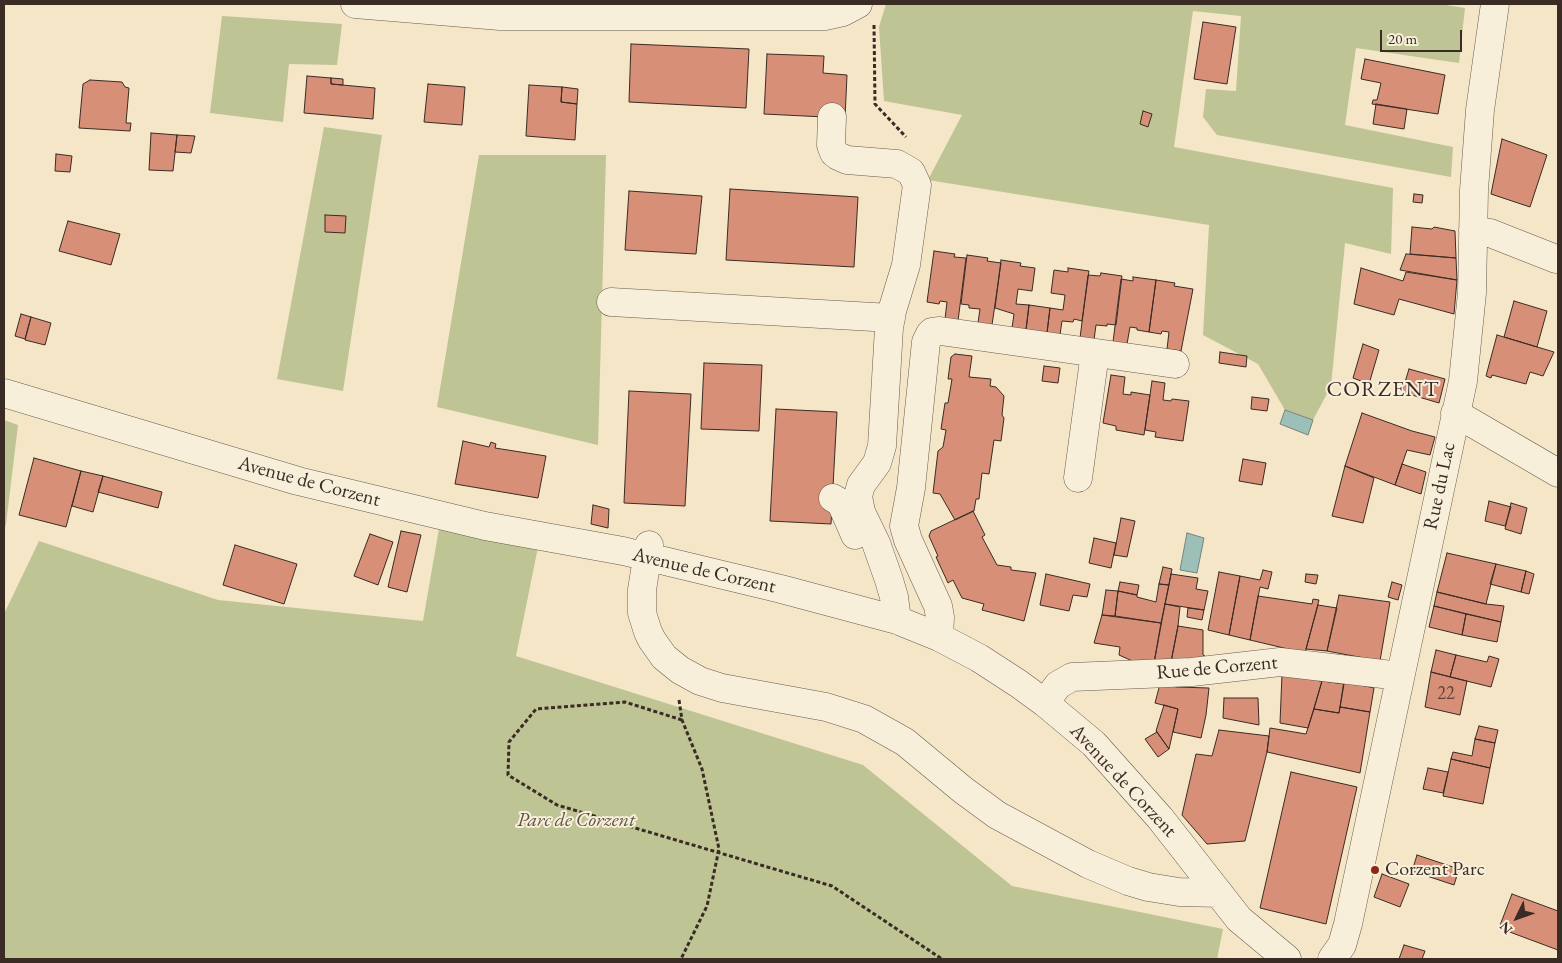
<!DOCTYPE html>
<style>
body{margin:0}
#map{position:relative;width:1562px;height:963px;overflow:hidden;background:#f4e6c7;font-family:"EB Garamond",serif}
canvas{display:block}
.frame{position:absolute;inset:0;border:5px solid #3a2b24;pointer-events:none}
.north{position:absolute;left:1492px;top:893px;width:50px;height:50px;-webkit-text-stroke:4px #f8efdb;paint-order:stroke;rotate:228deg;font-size:14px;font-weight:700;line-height:20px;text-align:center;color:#3a2b24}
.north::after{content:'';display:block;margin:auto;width:18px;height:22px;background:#3a2b24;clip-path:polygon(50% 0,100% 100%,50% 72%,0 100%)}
.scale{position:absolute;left:1380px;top:30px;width:82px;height:22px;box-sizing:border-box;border:2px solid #3a2b24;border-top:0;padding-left:6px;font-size:15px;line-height:18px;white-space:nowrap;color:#3a2b24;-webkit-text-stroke:4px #f8efdb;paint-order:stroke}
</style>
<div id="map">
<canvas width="1562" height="963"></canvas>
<div class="frame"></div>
<div class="north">N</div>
<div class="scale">20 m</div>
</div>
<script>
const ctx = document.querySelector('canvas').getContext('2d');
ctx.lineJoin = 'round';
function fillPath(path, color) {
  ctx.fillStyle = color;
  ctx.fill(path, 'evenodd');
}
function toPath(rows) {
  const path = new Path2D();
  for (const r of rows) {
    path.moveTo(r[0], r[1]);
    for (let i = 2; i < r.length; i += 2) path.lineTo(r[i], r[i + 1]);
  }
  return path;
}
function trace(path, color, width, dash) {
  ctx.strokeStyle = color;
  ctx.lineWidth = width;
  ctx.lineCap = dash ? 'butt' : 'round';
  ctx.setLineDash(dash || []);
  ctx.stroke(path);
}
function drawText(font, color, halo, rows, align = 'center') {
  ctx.font = font + ' "EB Garamond",serif';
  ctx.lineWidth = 4;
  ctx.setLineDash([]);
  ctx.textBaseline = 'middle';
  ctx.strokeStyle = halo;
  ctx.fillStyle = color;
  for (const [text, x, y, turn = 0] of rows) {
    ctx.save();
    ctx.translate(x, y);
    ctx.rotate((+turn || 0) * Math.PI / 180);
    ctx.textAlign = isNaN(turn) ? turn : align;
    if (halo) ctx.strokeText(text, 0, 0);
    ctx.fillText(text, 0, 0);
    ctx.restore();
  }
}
fillPath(toPath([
 [886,4,1440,4,1465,8,1459,63,1356,48,1345,125,1453,147,1451,177,1217,135,1203,117,1206,89,1236,91,1241,16,1193,11,1174,147,1393,188,1391,254,1345,243,1331,386,1313,420,1285,410,1258,364,1203,335,1209,225,928,180,962,115,884,101,879,27],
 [222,16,342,24,337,65,289,64,283,122,210,113],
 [324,127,382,135,343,391,277,379],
 [479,155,606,155,598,445,437,407],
 [4,420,18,425,6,524,4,532],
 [440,523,538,547,516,656,863,765,1012,886,1223,929,1217,959,4,959,4,614,39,541,218,600,423,621]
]), '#bec494');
const water = toPath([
 [1285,410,1313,420,1308,435,1280,424,1285,410],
 [1187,533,1204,538,1197,573,1180,570,1187,533]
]);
fillPath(water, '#9cbfb8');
trace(water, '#75847d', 1);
const building = toPath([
 [1203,22,1236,27,1227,84,1194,79,1203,22],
 [631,44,749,49,746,108,629,102,631,44],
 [767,54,824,56,823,73,847,75,845,118,764,114,767,54],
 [1365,59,1445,75,1438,114,1372,104,1373,100,1377,100,1381,83,1361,79,1365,59],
 [307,76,331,78,331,84,375,88,373,119,304,113,307,76],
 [331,78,343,79,343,85,331,84,331,78],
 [90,80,122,82,125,87,129,88,126,123,131,123,130,131,79,128,83,84,90,80],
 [428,84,465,87,462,125,424,122,428,84],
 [529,85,562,87,561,102,577,104,575,140,526,136,529,85],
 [562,87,578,89,577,104,561,102,562,87],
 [1376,104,1407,109,1404,129,1373,124,1376,104],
 [1143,111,1152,114,1148,127,1140,124,1143,111],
 [151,133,177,135,173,171,149,170,151,133],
 [177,135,195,136,191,153,175,152,177,135],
 [1502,139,1547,155,1530,207,1491,194,1502,139],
 [56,154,72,156,70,172,55,171,56,154],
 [730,189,858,197,854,267,726,260,730,189],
 [629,191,702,196,696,254,625,250,629,191],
 [1414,194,1423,195,1422,203,1413,202,1414,194],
 [325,215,346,216,345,233,325,232,325,215],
 [68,221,120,234,111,265,59,251,68,221],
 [1412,227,1432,229,1434,227,1455,231,1456,258,1410,254,1412,227],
 [934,251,955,254,954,257,966,258,958,321,945,319,947,302,940,301,939,304,927,302,934,251],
 [1406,254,1456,258,1457,280,1400,270,1406,254],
 [967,255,988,258,987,261,1001,263,992,325,978,323,980,309,969,308,969,305,961,304,967,255],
 [1001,260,1021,263,1020,266,1035,268,1032,291,1018,289,1016,304,1029,305,1026,330,1012,328,1014,314,995,308,1001,260],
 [1068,268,1089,271,1082,321,1074,319,1073,322,1062,321,1060,335,1047,333,1050,308,1063,310,1065,295,1051,293,1054,270,1068,272,1068,268],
 [1361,268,1403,281,1406,272,1457,280,1454,314,1399,299,1394,315,1354,304,1361,268],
 [1101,273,1122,276,1116,325,1107,324,1107,326,1096,325,1094,340,1080,338,1088,275,1100,276,1101,273],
 [1133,277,1156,280,1149,332,1137,330,1137,328,1130,327,1127,344,1113,342,1121,279,1133,281,1133,277],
 [1156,280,1175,283,1174,286,1193,289,1181,351,1167,349,1169,332,1162,331,1161,334,1149,332,1156,280],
 [1514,301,1547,311,1537,347,1504,337,1514,301],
 [1029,305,1050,308,1047,333,1026,330,1029,305],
 [21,314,31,317,25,339,15,336,21,314],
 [31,317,51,323,45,345,25,340,31,317],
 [1497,335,1554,352,1543,376,1530,372,1526,384,1492,375,1491,378,1486,376,1497,335],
 [1363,344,1379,350,1369,384,1353,378,1363,344],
 [1220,352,1247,356,1246,367,1219,363,1220,352],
 [955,354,972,356,969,377,991,379,990,386,996,387,1004,396,1002,415,1004,418,1001,441,994,440,989,474,982,473,979,499,976,499,974,511,955,520,940,494,933,493,938,451,943,447,946,430,941,429,945,403,948,403,952,379,948,379,951,357,955,354],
 [704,363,762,365,759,431,701,429,704,363],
 [1044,366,1060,368,1058,383,1042,381,1044,366],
 [1409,369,1445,379,1439,403,1402,392,1409,369],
 [1111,375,1125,377,1123,394,1131,395,1131,392,1150,395,1144,435,1116,430,1116,426,1103,423,1111,375],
 [1152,381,1165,383,1163,400,1171,401,1172,399,1189,401,1183,441,1155,437,1156,432,1145,430,1152,381],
 [629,391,691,394,685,506,624,503,629,391],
 [1252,397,1269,399,1267,411,1251,409,1252,397],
 [776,409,837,412,831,524,770,521,776,409],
 [1362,413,1412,431,1435,437,1430,455,1407,450,1395,485,1345,466,1362,413],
 [463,441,489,447,491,442,496,444,495,448,546,456,538,498,455,484,463,441],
 [34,458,81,471,66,527,19,515,34,458],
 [1243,459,1266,463,1262,485,1239,481,1243,459],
 [1402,464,1426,472,1421,494,1395,485,1402,464],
 [1345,466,1374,478,1363,523,1332,516,1345,466],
 [81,471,103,476,93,512,72,506,81,471],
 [103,476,162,492,158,508,98,492,103,476],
 [1489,501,1511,507,1505,526,1485,521,1489,501],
 [1511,503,1527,508,1521,534,1505,529,1511,503],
 [593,505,609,509,608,528,591,524,593,505],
 [973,511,985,535,982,537,997,565,1011,567,1011,570,1036,573,1024,621,982,610,984,604,962,598,953,580,948,583,936,557,938,556,929,536,931,531,973,511],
 [1121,518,1135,521,1127,557,1114,555,1121,518],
 [401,531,421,535,407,592,388,587,401,531],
 [370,534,393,542,378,585,354,576,370,534],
 [1094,538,1116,543,1111,568,1089,563,1094,538],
 [235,545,297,564,284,604,223,585,235,545],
 [1447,553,1496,564,1486,604,1437,592,1447,553],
 [1496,564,1526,571,1521,592,1490,584,1496,564],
 [1163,567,1172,569,1169,585,1159,584,1163,567],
 [1263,570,1272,572,1268,589,1260,587,1250,640,1229,635,1240,576,1260,580,1263,570],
 [1526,571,1534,574,1529,594,1521,592,1526,571],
 [1219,572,1240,576,1229,635,1208,630,1219,572],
 [1046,574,1090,584,1087,597,1073,595,1069,611,1040,605,1046,574],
 [1171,574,1198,578,1196,589,1208,591,1204,610,1165,604,1171,574],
 [1306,574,1318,575,1316,584,1305,582,1306,574],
 [1120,582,1139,585,1137,595,1118,591,1120,582],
 [1392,582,1402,585,1398,600,1388,597,1392,582],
 [1159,584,1169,585,1161,623,1115,616,1118,591,1137,595,1137,597,1156,602,1159,584],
 [1106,590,1118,591,1115,616,1102,615,1106,590],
 [1437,592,1486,604,1504,606,1501,622,1434,606,1437,592],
 [1339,595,1390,602,1380,661,1327,651,1339,595],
 [1258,596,1312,604,1313,599,1319,600,1305,653,1250,640,1258,596],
 [1165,604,1180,607,1178,626,1171,662,1154,663,1165,604],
 [1318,605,1337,608,1327,651,1306,649,1318,605],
 [1434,606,1466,614,1462,635,1429,627,1434,606],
 [1188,608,1204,610,1202,620,1187,617,1188,608],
 [1466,614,1501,622,1497,642,1462,635,1466,614],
 [1102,615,1161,623,1154,663,1137,663,1119,655,1120,647,1094,643,1102,615],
 [1178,626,1203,630,1203,655,1205,656,1205,664,1171,662,1178,626],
 [1436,650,1456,655,1450,677,1431,672,1436,650],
 [1456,655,1487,662,1489,656,1499,659,1491,687,1450,677,1456,655],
 [1431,672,1467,681,1460,715,1425,707,1431,672],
 [1282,674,1320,677,1319,681,1322,681,1308,728,1280,723,1282,674],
 [1322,681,1344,684,1339,713,1314,709,1322,681],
 [1344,681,1374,688,1370,712,1340,707,1344,681],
 [1160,684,1177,687,1209,688,1206,715,1201,738,1173,732,1178,709,1155,703,1160,684],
 [1224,698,1258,698,1259,725,1223,718,1224,698],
 [1164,705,1178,709,1169,749,1156,731,1164,705],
 [1340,707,1370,712,1360,773,1267,752,1270,728,1306,734,1314,709,1339,713,1340,707],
 [1479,726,1498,730,1495,743,1475,739,1479,726],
 [1219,730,1269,736,1267,752,1245,841,1207,844,1182,815,1196,754,1212,756,1219,730],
 [1157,732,1169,749,1158,757,1145,739,1157,732],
 [1475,739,1495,743,1490,768,1451,759,1453,752,1472,756,1475,739],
 [1451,759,1490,768,1483,804,1443,796,1451,759],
 [1428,768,1448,772,1443,793,1423,789,1428,768],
 [1291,772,1357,787,1326,924,1260,908,1291,772],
 [1417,855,1459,869,1454,885,1412,871,1417,855],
 [1382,874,1409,884,1400,907,1374,897,1382,874],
 [1512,894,1558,911,1558,950,1499,928,1512,894],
 [1404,945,1425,951,1422,959,1399,959,1404,945]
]);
fillPath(building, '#d78f77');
trace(building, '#3a2b24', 1);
const minor = toPath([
 [355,4,500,16,825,16,843,12,858,4],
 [832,117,831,145,834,153,838,156,847,160,897,164,911,172,917,185,906,265,892,311,889,328,882,446,877,463,861,485,858,496,861,512,876,543,889,580,894,597,897,620],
 [1473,230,1490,233,1556,259],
 [611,302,891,318],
 [4,393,298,481,485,526,623,551,781,589,897,620,939,637,979,658,1019,684,1045,703,1094,744,1160,818,1239,919,1287,959],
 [1455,413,1558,473],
 [1078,478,1095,353],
 [833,498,841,503,855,535],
 [649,545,642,590,642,613,648,632,652,640,664,657,680,670,700,681,722,688,826,707,864,719,905,742,963,790,997,815,1088,864,1128,881,1148,887,1179,892,1219,893],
 [939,637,940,617,938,606,908,540,904,526,911,488,926,342,930,334,932,332,940,331,1175,364],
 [1045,703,1058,685,1072,677,1192,672,1280,662,1400,676],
 [1332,959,1342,945,1348,924,1463,381,1472,293,1474,190,1480,110,1495,4]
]);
trace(minor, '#685a4d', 29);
trace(toPath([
 [874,25,875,104,906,137],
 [679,700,682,720,702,769,719,849,707,906,681,959],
 [682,720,625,702,536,709,509,742,508,775,557,805,832,886,942,959]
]), '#3a2b24', 3, [4, 2.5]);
trace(minor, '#f8efdb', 28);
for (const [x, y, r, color] of [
 [1375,870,5,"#8f2418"]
]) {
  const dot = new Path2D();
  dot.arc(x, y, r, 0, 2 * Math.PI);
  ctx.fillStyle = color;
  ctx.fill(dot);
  trace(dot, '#f8efdb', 2);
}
drawText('18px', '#614439', null, [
 ["22",1446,694]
]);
drawText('20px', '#3a2b24', '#f8efdb', [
 ["Avenue de Corzent",309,482,15],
 ["Rue du Lac",1440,486,-78],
 ["Avenue de Corzent",704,571,13],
 ["Rue de Corzent",1217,668,-5],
 ["Avenue de Corzent",1123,781,47]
]);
drawText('italic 20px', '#5b5140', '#f8efdb', [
 ["Parc de Corzent",576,821]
]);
drawText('20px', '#3a2b24', '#f8efdb', [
 ["Corzent Parc",1385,870]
], 'left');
ctx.letterSpacing = '1px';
drawText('22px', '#3a2b24', '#f8efdb', [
 ["CORZENT",1383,390]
]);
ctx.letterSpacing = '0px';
</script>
